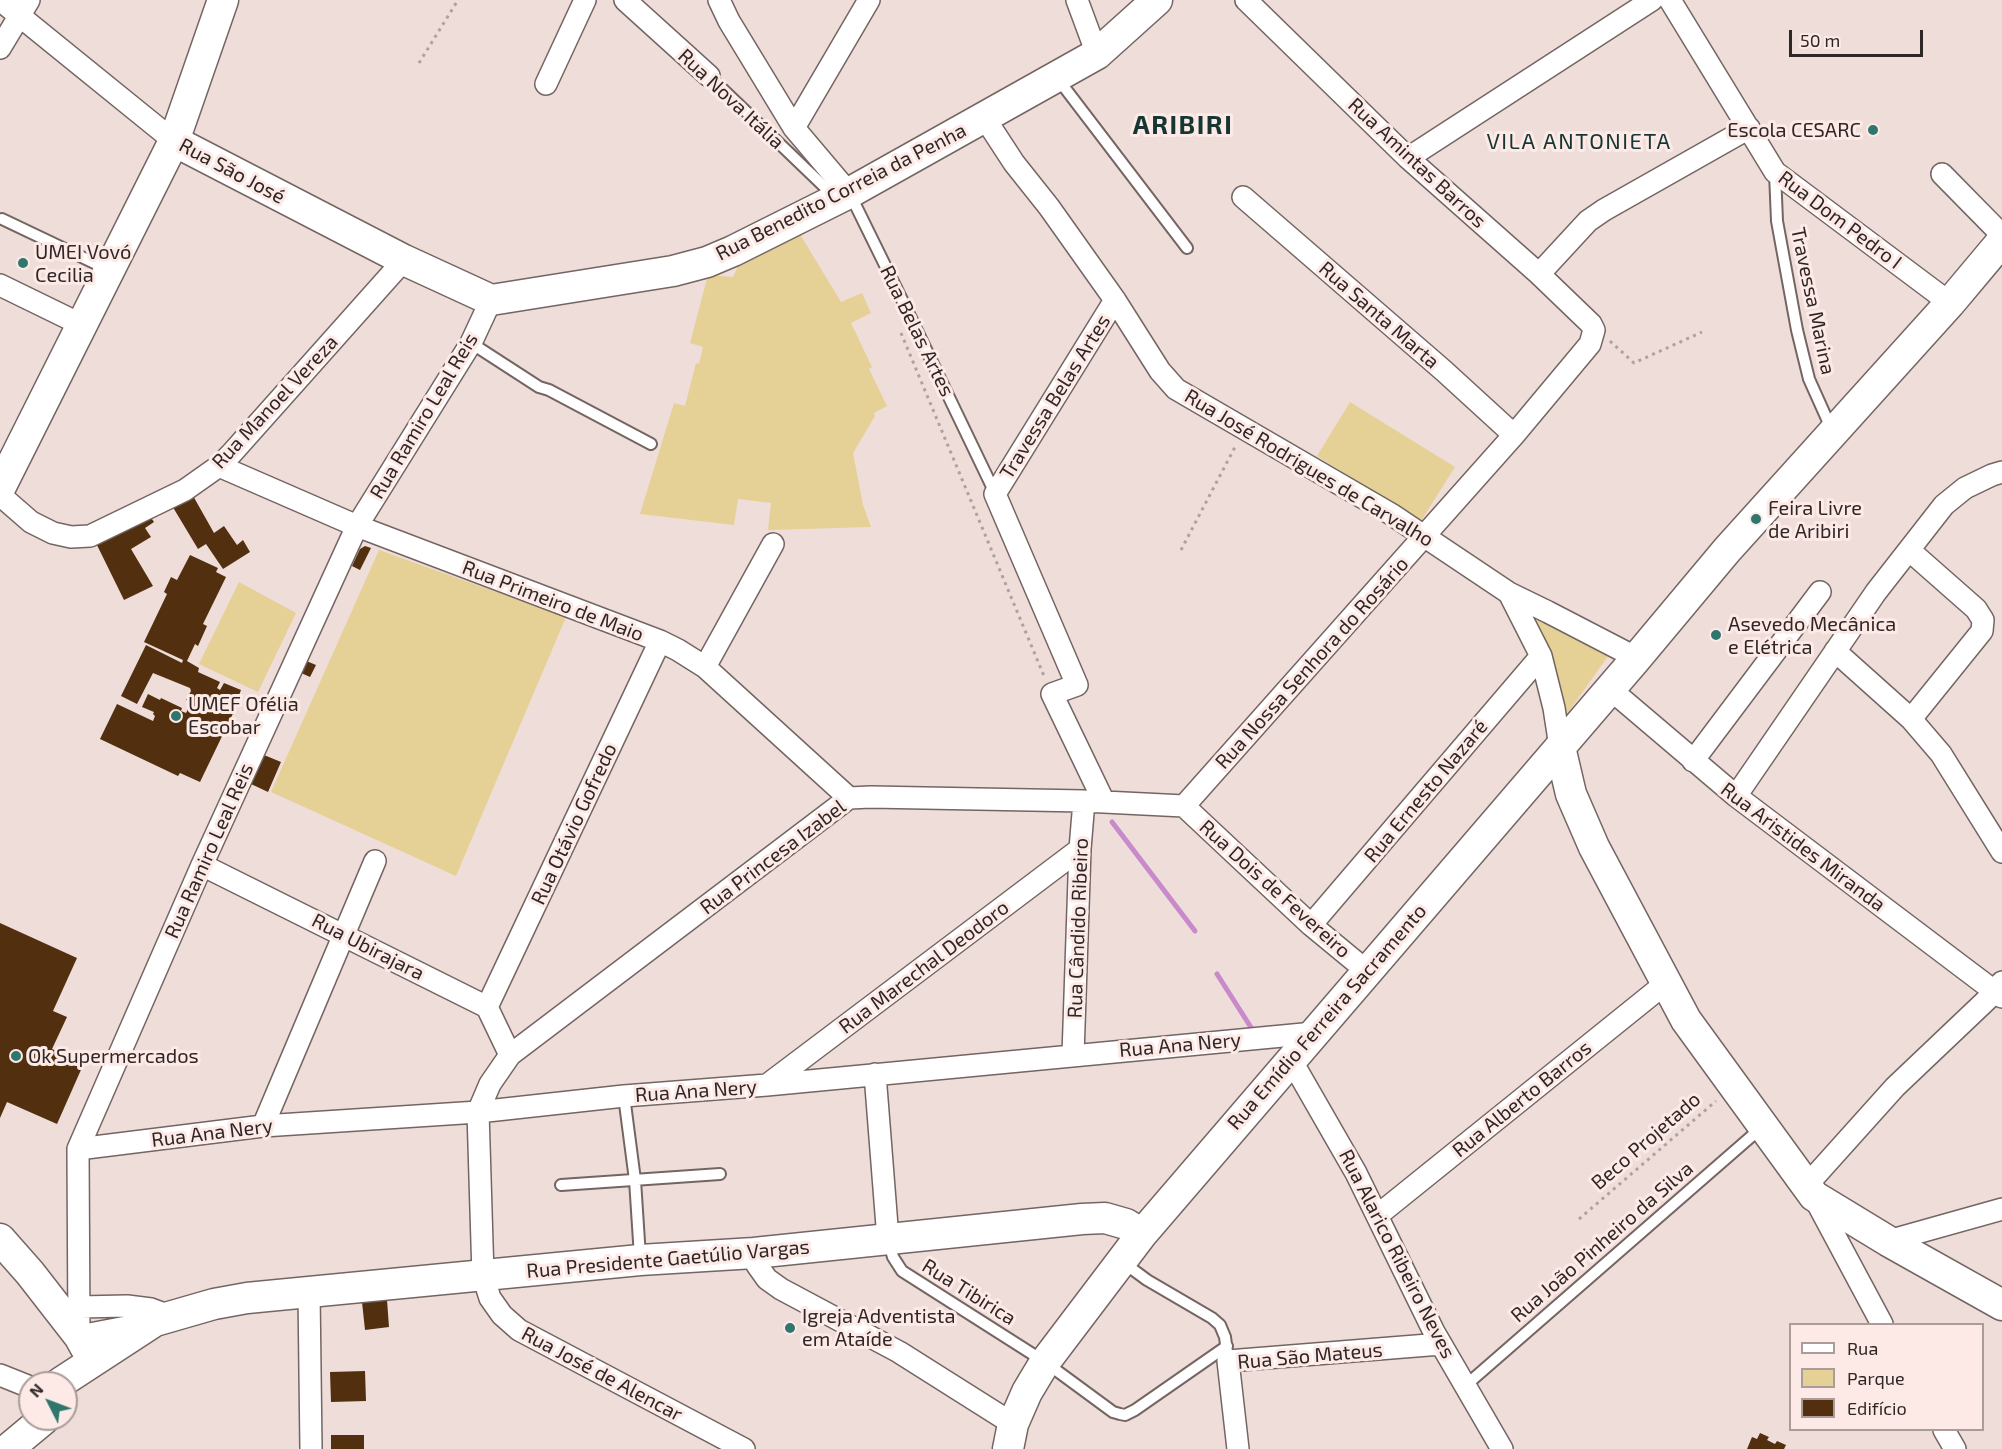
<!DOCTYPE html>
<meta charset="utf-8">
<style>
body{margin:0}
#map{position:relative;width:2002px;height:1449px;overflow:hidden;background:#efddda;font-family:"Exo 2",sans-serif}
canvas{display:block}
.legend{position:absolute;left:1789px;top:1323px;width:195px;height:108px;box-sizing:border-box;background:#fdeae7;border:2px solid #aa9c9a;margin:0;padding:8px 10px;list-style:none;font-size:18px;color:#2e2726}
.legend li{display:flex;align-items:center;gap:12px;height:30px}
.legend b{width:30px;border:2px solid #aa9c9a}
.north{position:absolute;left:18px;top:1371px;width:60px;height:60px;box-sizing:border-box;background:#fdeae7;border:2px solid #aa9c9a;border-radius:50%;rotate:312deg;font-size:16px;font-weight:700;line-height:24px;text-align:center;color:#2e2726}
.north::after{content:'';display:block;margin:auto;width:21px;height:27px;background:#2f766e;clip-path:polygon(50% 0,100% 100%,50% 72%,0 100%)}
.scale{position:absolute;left:1789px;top:30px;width:134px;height:27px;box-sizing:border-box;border:3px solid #2e2726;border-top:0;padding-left:8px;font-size:18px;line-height:21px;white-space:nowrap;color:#2e2726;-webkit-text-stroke:4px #fdeae7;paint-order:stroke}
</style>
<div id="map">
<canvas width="2002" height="1449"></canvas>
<ul class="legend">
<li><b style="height:8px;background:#fff"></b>Rua</li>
<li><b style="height:16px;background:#e5d195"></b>Parque</li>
<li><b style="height:16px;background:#522f0e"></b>Edifício</li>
</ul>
<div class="north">N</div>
<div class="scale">50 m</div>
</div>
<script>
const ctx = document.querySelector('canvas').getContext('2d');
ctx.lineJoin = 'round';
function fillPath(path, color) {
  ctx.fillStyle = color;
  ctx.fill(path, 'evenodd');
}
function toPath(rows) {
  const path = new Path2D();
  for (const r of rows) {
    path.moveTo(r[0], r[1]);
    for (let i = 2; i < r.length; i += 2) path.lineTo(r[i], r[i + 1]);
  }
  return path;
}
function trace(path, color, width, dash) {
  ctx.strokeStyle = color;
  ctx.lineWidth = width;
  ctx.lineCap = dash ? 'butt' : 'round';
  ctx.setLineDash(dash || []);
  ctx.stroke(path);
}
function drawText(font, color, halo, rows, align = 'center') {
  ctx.font = font + ' "Exo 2",sans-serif';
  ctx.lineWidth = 6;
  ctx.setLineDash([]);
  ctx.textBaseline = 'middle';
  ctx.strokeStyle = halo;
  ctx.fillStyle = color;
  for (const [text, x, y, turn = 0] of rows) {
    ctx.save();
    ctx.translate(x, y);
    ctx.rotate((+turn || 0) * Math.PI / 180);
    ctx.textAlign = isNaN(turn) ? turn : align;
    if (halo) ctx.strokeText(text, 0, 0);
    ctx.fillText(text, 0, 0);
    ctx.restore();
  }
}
fillPath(toPath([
 [798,231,841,302,862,293,871,313,851,323,872,367,869,369,887,406,874,413,875,416,853,453,863,505,871,527,768,530,771,503,738,499,734,525,640,514,674,403,685,406,696,363,699,364,703,347,690,343,708,275,733,277,740,262],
 [1350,402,1455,467,1421,521,1317,456],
 [379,550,566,617,456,876,271,792],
 [239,582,296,613,258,692,199,664],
 [1545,615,1611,652,1562,721,1532,624]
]), '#e5d195');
trace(toPath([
 [1112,822,1195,931],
 [1217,974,1252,1029]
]), '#c88aca', 5);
fillPath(toPath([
 [192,494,214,533,224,526,237,545,243,540,250,552,223,569,206,544,198,549,171,504],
 [148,513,154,522,145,528,151,537,131,549,153,586,124,600,94,539],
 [365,546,371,548,360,570,352,566,360,549],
 [190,555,218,568,216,572,226,577,203,624,207,626,198,646,195,644,187,661,199,668,198,672,220,682,217,688,220,690,224,683,241,690,238,698,240,699,200,782,180,773,178,776,100,739,117,704,153,721,155,716,153,714,154,712,142,707,148,694,160,700,161,698,182,708,181,711,186,713,191,703,186,700,191,691,190,688,153,673,137,704,121,696,146,645,182,663,183,660,144,642,167,594,164,592,171,577,177,580],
 [304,660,316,665,310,677,299,672],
 [264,755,281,762,268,792,251,784],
 [0,923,77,958,53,1011,67,1017,52,1049,84,1063,57,1124,7,1102,0,1118],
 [387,1300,389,1327,365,1330,362,1302],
 [365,1371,366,1401,331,1402,330,1372],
 [1760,1433,1769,1437,1767,1440,1775,1444,1777,1441,1786,1445,1784,1449,1747,1449,1752,1437,1757,1439],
 [331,1435,364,1435,364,1449,331,1449]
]), '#522f0e');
const lane = toPath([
 [709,76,834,196],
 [1058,79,1187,248],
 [1775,173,1777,221,1797,330,1809,379,1831,428],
 [850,194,909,314,995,493],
 [2,219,109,270],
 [471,343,539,387,549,390,651,444],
 [624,1096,635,1180,640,1257],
 [561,1185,720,1174],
 [888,1240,893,1257,902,1271,1045,1362,1113,1412,1120,1414,1125,1415,1135,1410,1227,1346],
 [1124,1263,1147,1280,1212,1318,1220,1325,1225,1337,1227,1352],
 [1465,1386,1761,1128]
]);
const street = toPath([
 [0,0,174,141],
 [625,0,709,76],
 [719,0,729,21,794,128,849,193],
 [1077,0,1097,54],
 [1670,0,1775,172,1950,303],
 [0,48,29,0],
 [546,84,585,0],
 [984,117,1014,163,1049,207,1115,300,1160,371,1176,389,1391,514,1509,593,1548,612,1629,654,1635,660],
 [794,128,869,0],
 [1408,158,1652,0],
 [1942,174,2002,235],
 [1243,197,1444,371,1514,435],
 [1539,274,1588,221,1604,210,1749,128],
 [0,285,82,325],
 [219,466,357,526,660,641,678,650,705,667,849,798],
 [0,495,31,522,53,533,71,537,90,536,185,490,219,466,232,453,404,260],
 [1909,550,1976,609,1983,620,1982,631,1911,719],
 [1509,593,1541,656,1554,708,1560,747],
 [1835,651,1911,719,1941,754,2002,852],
 [705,667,773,544],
 [1610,689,1736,796,2002,997],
 [1693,761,1820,592],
 [1736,796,1876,592,1944,505,1965,488,1992,475,2002,472],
 [1104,802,1052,694,1077,685,995,494,1115,300],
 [1184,806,1514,435,1590,344,1594,330,1591,324,1539,274,1408,158,1246,0],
 [1184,806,1311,925,1368,972],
 [202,865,487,1007,510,1055],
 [1311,925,1541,656],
 [487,1007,660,641],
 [1073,1055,1080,849,1084,801],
 [1289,1061,1298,1072,1356,1173,1434,1332,1502,1449],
 [875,1074,888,1239],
 [767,1085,1080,849],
 [263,1126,375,861],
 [78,1149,263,1126,478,1112,624,1096,767,1085,1314,1033],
 [1807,1185,1895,1087,1995,992,2002,982],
 [1814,1197,1882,1324],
 [1378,1215,1666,983],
 [1888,1241,2002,1209],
 [754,1253,757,1265,767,1279,781,1289,899,1352,1013,1424],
 [309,1292,311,1449],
 [79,1307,127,1306,151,1309,170,1316],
 [142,1324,79,1336,78,1149,202,865,357,526,471,343,491,300],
 [0,1375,30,1387],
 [1944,1430,1955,1449],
 [744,1449,519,1330,502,1315,490,1298,483,1276,478,1112,490,1084,510,1055,849,798,871,797,1084,801,1184,806],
 [1238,1449,1228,1361,1441,1344]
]);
const secondary = toPath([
 [174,141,404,260,491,300,673,271,707,262,733,251,849,193,1097,54,1157,0],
 [0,488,174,141,223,0],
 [1560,747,1571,794,1594,847,1686,1020,1814,1196,1888,1241,2002,1305],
 [0,1239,30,1273,79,1336,93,1361],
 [60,1383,155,1321,214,1304,247,1298,640,1260,754,1253,1082,1219,1105,1218,1126,1224,1142,1234],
 [8,1449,44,1419],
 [1008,1449,1013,1424,1027,1392,1045,1362,1142,1234,1635,660,1727,550,1950,303,2002,241]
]);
trace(lane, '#746562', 14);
trace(street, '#746562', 24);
trace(secondary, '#746562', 33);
trace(toPath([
 [419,63,458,0],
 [901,333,1044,676],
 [1610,341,1634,363,1702,332],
 [1181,550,1236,445],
 [1579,1219,1716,1101]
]), '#afa19f', 3, [3, 4.5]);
trace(lane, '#fff', 10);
trace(street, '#fff', 21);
trace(secondary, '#fff', 30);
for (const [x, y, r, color] of [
 [1873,130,6,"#2f766e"],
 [23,263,6,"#2f766e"],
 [1756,519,6,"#2f766e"],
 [1716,635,6,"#2f766e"],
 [176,716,6,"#2f766e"],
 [16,1056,6,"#2f766e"],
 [790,1328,6,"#2f766e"]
]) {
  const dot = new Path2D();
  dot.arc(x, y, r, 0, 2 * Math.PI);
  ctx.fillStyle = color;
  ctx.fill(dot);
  trace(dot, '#fdeae7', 2);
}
drawText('20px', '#2e2726', '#fdeae7', [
 ["Rua Nova Itália",731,99,43],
 ["Rua Amintas Barros",1417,163,43],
 ["Rua São José",232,171,28],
 ["Rua Benedito Correia da Penha",841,192,-27],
 ["Rua Dom Pedro I",1840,220,37],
 ["Travessa Marina",1813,301,78],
 ["Rua Santa Marta",1379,315,41],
 ["Rua Belas Artes",917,331,64],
 ["Travessa Belas Artes",1055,397,-58],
 ["Rua Manoel Vereza",275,402,-47],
 ["Rua Ramiro Leal Reis",424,416,-59],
 ["Rua José Rodrigues de Carvalho",1309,468,31],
 ["Rua Primeiro de Maio",553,601,21],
 ["Rua Nossa Senhora do Rosário",1312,663,-48],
 ["Rua Ernesto Nazaré",1426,791,-50],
 ["Rua Otávio Gofredo",574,824,-65],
 ["Rua Aristides Miranda",1803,847,37],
 ["Rua Ramiro Leal Reis",209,851,-66],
 ["Rua Princesa Izabel",773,857,-37],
 ["Rua Dois de Fevereiro",1275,889,42],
 ["Rua Cândido Ribeiro",1078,928,-88],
 ["Rua Ubirajara",368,947,27],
 ["Rua Marechal Deodoro",924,967,-37],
 ["Rua Emídio Ferreira Sacramento",1327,1017,-49],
 ["Rua Ana Nery",1180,1045,-5],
 ["Rua Ana Nery",696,1091,-4],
 ["Rua Alberto Barros",1522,1099,-39],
 ["Rua Ana Nery",212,1133,-7],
 ["Beco Projetado",1646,1141,-41],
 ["Rua João Pinheiro da Silva",1602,1242,-41],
 ["Rua Alarico Ribeiro Neves",1397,1254,63],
 ["Rua Presidente Gaetúlio Vargas",668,1259,-5],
 ["Rua Tibirica",969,1292,32],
 ["Rua São Mateus",1310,1356,-5],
 ["Rua José de Alencar",602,1374,28]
]);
drawText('20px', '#2e2726', '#fdeae7', [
 ["Escola CESARC",1861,130,"right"],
 ["UMEI Vovó",35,252],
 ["Cecilia",35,275],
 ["Feira Livre",1768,508],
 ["de Aribiri",1768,531],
 ["Asevedo Mecânica",1728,624],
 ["e Elétrica",1728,647],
 ["UMEF Ofélia",188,704],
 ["Escobar",188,727],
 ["Ok Supermercados",28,1056],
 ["Igreja Adventista",802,1316],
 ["em Ataíde",802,1339]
], 'left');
ctx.letterSpacing = '1.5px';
drawText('22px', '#153632', '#fdeae7', [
 ["VILA ANTONIETA",1579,142]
]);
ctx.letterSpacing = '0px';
ctx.letterSpacing = '1.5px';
drawText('bold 26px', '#153632', '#fdeae7', [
 ["ARIBIRI",1183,125]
]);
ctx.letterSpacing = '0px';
</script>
